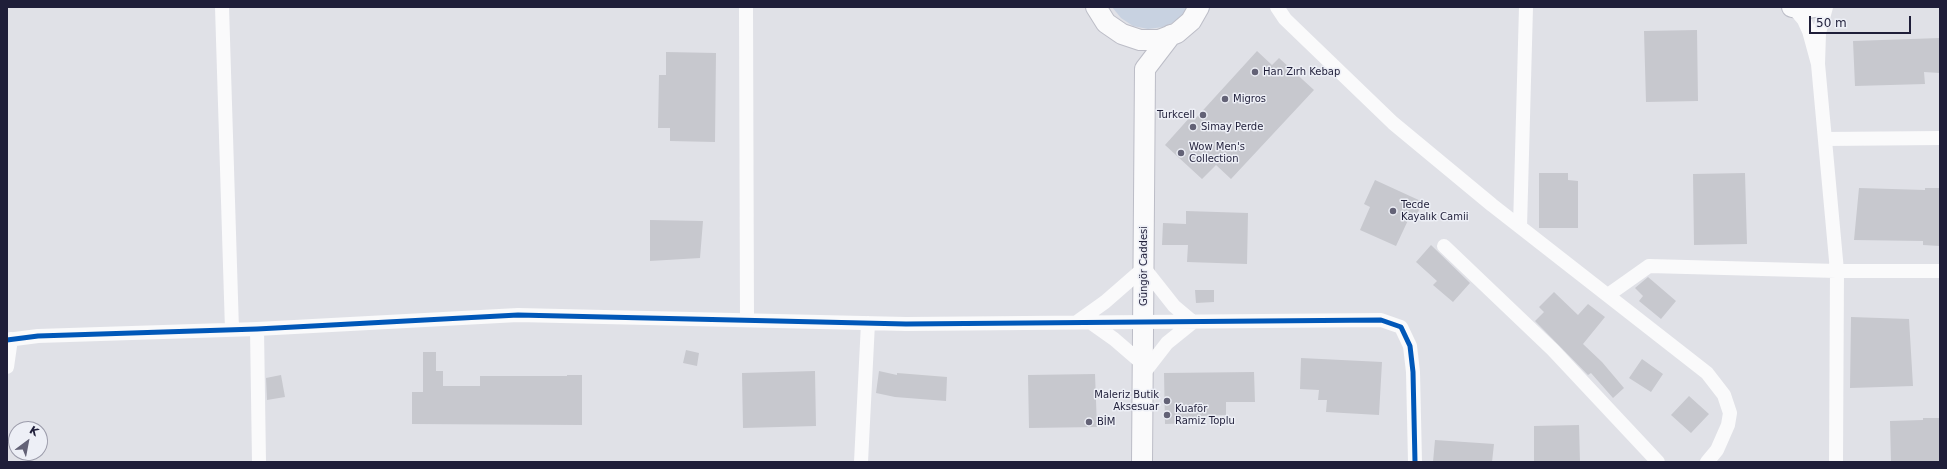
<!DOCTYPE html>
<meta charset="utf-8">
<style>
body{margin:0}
#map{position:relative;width:1947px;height:469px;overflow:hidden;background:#e0e1e7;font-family:"DejaVu Sans",sans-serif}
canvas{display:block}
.frame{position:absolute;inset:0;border:8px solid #1f1e39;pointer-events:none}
.north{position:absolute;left:8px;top:421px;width:40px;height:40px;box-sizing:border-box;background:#edeff6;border:1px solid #9b9baa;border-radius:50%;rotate:32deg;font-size:11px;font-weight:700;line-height:16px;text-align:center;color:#1f1e39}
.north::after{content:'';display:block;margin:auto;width:14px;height:18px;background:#636276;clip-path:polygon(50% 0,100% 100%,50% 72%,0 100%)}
.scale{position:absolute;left:1809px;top:16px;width:102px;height:18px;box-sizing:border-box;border:2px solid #1f1e39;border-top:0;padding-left:5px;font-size:12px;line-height:14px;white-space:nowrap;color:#1f1e39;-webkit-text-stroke:3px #edeff6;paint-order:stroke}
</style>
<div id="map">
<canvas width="1947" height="469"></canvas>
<div class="frame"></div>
<div class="north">K</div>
<div class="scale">50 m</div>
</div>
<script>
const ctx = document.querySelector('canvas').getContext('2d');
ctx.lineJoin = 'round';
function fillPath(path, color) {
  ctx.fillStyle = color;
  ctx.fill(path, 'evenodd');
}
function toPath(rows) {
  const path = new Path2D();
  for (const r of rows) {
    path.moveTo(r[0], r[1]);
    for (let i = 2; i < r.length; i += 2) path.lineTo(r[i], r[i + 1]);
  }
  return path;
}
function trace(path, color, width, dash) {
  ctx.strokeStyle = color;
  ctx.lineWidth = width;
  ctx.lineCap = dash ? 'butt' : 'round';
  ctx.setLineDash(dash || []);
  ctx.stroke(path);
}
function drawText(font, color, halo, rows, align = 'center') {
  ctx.font = font + ' "DejaVu Sans",sans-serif';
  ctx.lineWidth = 3;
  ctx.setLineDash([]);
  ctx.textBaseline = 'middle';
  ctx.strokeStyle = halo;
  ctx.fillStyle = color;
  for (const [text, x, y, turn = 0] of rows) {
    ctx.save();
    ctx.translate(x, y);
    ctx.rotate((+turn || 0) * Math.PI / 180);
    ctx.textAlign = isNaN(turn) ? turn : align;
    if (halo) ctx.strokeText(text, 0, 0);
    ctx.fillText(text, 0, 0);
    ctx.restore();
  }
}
fillPath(toPath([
 [1112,7,1189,7,1177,21,1163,27,1148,29,1133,26,1121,18]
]), '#c8d2e1');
fillPath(toPath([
 [1697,30,1698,101,1646,102,1644,31],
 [1940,38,1940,73,1924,72,1925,84,1855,86,1853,41],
 [1257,51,1272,65,1279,58,1314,90,1231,179,1216,165,1202,179,1165,145,1191,116,1195,119],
 [666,52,716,53,715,142,670,141,670,128,658,128,659,75,666,75],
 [1539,173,1568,173,1568,180,1578,181,1578,228,1539,228],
 [1745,173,1747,244,1694,245,1693,174],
 [1375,180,1423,202,1415,218,1410,216,1396,246,1360,230,1370,207,1364,204],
 [1859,188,1925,190,1925,188,1940,188,1940,246,1923,245,1923,241,1854,240],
 [1186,211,1248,213,1247,264,1187,262,1188,245,1162,245,1163,223,1186,224],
 [650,220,703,221,700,258,650,261],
 [1431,245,1470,283,1453,302,1433,285,1437,281,1416,262],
 [1648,277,1676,301,1661,319,1639,301,1643,296,1635,288],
 [1195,290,1214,290,1214,302,1196,303],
 [1554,292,1578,315,1588,304,1605,317,1583,344,1602,362,1624,388,1613,398,1591,373,1588,375,1535,321,1544,312,1539,307],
 [1851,317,1909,319,1913,386,1850,388],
 [686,350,699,353,697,366,683,363],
 [423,352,436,352,436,371,443,371,443,386,480,386,480,376,567,376,567,375,582,375,582,425,412,424,412,392,423,392],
 [1301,358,1382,362,1379,415,1326,412,1327,400,1318,400,1319,390,1300,389],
 [1642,359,1663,374,1651,392,1629,378],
 [815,371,816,426,743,428,742,373],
 [879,371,897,375,897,373,947,377,946,401,895,397,876,393],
 [1254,372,1255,402,1226,402,1226,415,1200,416,1200,423,1165,424,1164,373],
 [1095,374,1097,427,1029,428,1028,375],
 [281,375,285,397,267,400,266,378],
 [1689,396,1709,414,1691,433,1671,415],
 [1923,418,1940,418,1940,462,1891,462,1890,421,1923,420],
 [1579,425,1580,462,1534,462,1534,426],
 [1435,440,1494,444,1492,462,1433,462]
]), '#c7c8ce');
const secondary = toPath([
 [1096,7,1106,23,1122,34,1140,40,1159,40,1177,33,1191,21,1199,7],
 [1792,7,1803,9,1815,7],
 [1145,69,1171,35],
 [1142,462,1145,69]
]);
trace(secondary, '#bcbdc7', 22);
trace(toPath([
 [222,7,232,330],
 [746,7,747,320],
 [1277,7,1285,19,1393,123,1492,205,1707,373,1724,395,1730,413,1728,425,1717,450,1707,462],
 [1793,7,1804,20,1809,31,1818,64,1819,33,1826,7],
 [1818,64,1837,271,1836,462],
 [1825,139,1940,138],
 [1520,227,1526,7],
 [1444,246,1553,350,1658,462],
 [1608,295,1649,266,1837,271,1940,271],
 [1077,322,1105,302,1144,268,1174,306,1193,322,1167,343,1143,374],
 [1090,322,1114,339,1143,364],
 [257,329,259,462],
 [7,340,38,336,257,329,518,315,906,324,1381,320,1401,327,1410,346,1413,372,1415,462],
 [7,367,11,339],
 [861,462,868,323]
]), '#fafafb', 14);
trace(secondary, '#fafafb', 20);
trace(toPath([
 [7,340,38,336,257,329,518,315,906,324,1381,320,1401,327,1410,346,1413,372,1415,462]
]), '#0057b8', 5);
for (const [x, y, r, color] of [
 [1255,72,4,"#636276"],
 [1225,99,4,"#636276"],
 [1203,115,4,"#636276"],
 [1193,127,4,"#636276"],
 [1181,153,4,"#636276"],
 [1393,211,4,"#636276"],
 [1167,401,4,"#636276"],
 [1167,415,4,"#636276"],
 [1089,422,4,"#636276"]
]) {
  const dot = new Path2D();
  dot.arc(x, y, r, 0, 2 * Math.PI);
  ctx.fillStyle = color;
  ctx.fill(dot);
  trace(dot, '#edeff6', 1.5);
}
drawText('10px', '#1f1e39', '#edeff6', [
 ["Han Zırh Kebap",1263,72],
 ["Migros",1233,99],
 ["Turkcell",1195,115,"right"],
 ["Simay Perde",1201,127],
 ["Wow Men's",1189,147],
 ["Collection",1189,159],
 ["Tecde",1401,205],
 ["Kayalık Camii",1401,217],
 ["Maleriz Butik",1159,395,"right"],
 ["Aksesuar",1159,407,"right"],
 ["Kuaför",1175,409],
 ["Ramiz Toplu",1175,421],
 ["BİM",1097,422]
], 'left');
drawText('10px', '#1f1e39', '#edeff6', [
 ["Güngör Caddesi",1144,266,-90]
]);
</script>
